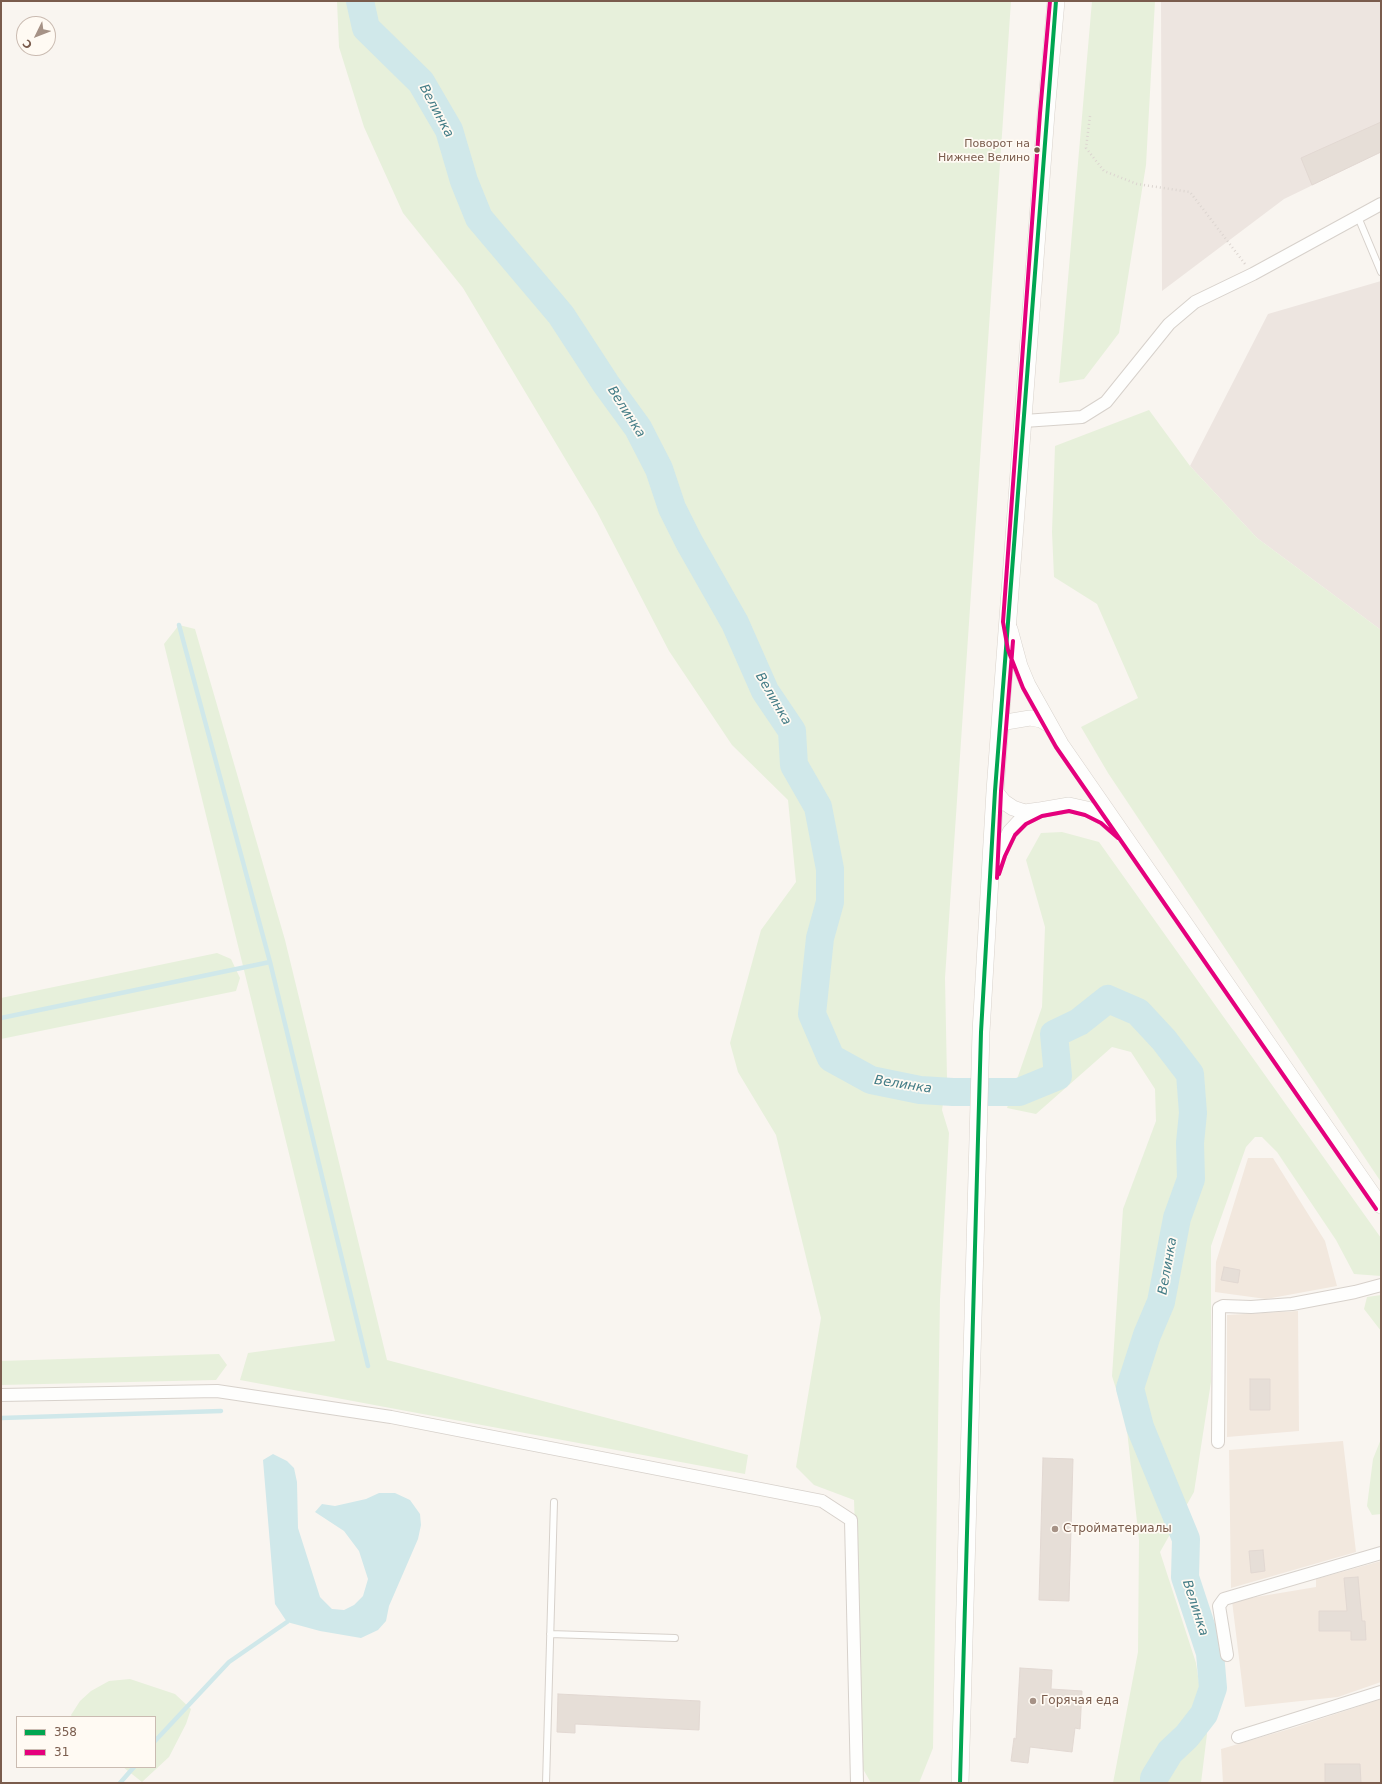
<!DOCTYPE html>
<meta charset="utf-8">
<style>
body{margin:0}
#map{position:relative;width:1382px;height:1784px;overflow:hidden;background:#f9f5f0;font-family:"DejaVu Sans",sans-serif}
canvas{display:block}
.frame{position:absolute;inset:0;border:2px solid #7a5c4d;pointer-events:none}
.legend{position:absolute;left:16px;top:1716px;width:140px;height:52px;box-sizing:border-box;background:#fffaf3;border:1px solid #cabbb1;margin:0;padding:5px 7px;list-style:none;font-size:12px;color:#7a5c4d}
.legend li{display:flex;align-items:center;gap:8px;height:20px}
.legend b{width:20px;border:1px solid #cabbb1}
.north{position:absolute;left:16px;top:16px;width:40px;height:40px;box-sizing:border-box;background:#fffaf3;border:1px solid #cabbb1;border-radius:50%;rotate:227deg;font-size:11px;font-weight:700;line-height:16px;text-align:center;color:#7a5c4d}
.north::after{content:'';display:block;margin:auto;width:14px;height:18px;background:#a69286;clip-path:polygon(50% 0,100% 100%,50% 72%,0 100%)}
</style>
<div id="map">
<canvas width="1382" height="1784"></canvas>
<div class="frame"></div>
<ul class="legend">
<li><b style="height:5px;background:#00a651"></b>358</li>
<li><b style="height:5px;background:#e5007d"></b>31</li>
</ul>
<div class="north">С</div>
</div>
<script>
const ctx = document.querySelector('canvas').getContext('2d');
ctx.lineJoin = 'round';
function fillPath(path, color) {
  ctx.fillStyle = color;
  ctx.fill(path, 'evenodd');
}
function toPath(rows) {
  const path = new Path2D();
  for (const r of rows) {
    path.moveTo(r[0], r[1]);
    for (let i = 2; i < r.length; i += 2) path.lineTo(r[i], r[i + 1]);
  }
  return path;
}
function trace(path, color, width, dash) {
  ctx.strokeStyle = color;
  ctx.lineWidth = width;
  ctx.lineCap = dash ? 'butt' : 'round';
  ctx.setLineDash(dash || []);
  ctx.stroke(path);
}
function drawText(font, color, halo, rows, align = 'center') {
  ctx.font = font + ' "DejaVu Sans",sans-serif';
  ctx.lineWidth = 3.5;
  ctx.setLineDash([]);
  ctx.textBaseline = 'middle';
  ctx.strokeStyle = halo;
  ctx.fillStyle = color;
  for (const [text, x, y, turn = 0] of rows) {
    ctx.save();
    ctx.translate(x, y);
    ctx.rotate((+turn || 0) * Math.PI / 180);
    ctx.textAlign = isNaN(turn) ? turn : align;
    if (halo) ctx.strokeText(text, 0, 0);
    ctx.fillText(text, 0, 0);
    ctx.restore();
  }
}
fillPath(toPath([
 [1248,1158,1273,1158,1325,1241,1337,1286,1266,1299,1215,1292,1216,1262],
 [1298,1311,1299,1431,1227,1437,1227,1315],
 [1343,1441,1356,1552,1231,1588,1229,1450],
 [1381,1561,1381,1682,1338,1697,1245,1707,1232,1601,1316,1587,1316,1579],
 [1381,1699,1381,1783,1223,1783,1221,1749,1296,1727]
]), '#f2e8de');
fillPath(toPath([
 [1161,1,1381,1,1381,152,1284,199,1162,291],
 [1381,281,1381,630,1257,538,1190,466,1268,314]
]), '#ede5e0');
fillPath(toPath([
 [337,1,1011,1,945,978,947,1078,942,1110,949,1133,940,1299,933,1748,919,1783,871,1783,863,1769,854,1500,814,1485,796,1467,821,1318,776,1135,738,1072,730,1043,761,930,796,882,788,800,732,745,669,651,597,512,463,288,403,213,364,127,339,47],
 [1092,1,1155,1,1146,165,1119,333,1084,379,1059,383],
 [1149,410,1190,466,1257,538,1381,630,1381,1182,1108,773,1081,727,1138,698,1097,604,1054,577,1052,532,1055,446],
 [179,625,195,629,285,940,387,1360,748,1455,745,1474,240,1380,248,1353,335,1341,164,644],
 [1062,832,1099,842,1381,1238,1381,1276,1354,1274,1336,1240,1277,1152,1262,1137,1255,1137,1246,1147,1211,1246,1211,1382,1194,1492,1160,1552,1196,1663,1207,1734,1201,1783,1113,1783,1138,1652,1139,1540,1126,1421,1112,1376,1123,1209,1156,1121,1155,1089,1131,1052,1112,1047,1036,1114,1007,1108,1042,1007,1045,927,1026,860,1041,833],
 [217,953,231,959,240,978,236,991,1,1039,1,998],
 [1381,1295,1381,1331,1364,1309,1367,1297],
 [219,1354,227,1365,216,1380,1,1385,1,1361],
 [1381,1439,1381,1514,1372,1515,1367,1506,1373,1459],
 [130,1679,175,1694,191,1709,186,1724,169,1757,142,1782,123,1767,155,1767,155,1717,72,1717,71,1715,80,1701,91,1691,109,1681]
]), '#e7f0db');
fillPath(toPath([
 [273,1454,287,1461,294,1468,297,1482,298,1528,320,1597,332,1609,344,1610,354,1605,363,1596,368,1579,359,1551,344,1531,315,1512,322,1504,335,1506,366,1499,379,1493,395,1493,410,1500,420,1514,421,1525,418,1539,389,1606,386,1621,378,1630,361,1638,320,1631,287,1622,275,1604,263,1460]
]), '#d0e8ea');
trace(toPath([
 [179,625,270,962,368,1366],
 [1,1018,270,962],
 [1,1418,221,1411],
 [155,1741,229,1662,287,1622],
 [120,1783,134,1767]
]), '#d0e8ea', 4.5);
trace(toPath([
 [360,1,366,28,421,82,449,130,464,181,479,218,561,315,606,384,638,428,659,469,672,508,689,542,735,623,765,691,792,731,794,765,818,807,830,869,830,902,820,938,812,1014,831,1058,871,1080,920,1090,953,1092,1019,1092,1058,1076,1054,1034,1079,1022,1108,999,1138,1012,1164,1040,1190,1074,1193,1113,1190,1143,1191,1179,1177,1218,1161,1302,1147,1335,1130,1388,1140,1427,1186,1539,1185,1577,1210,1653,1213,1688,1204,1714,1187,1736,1170,1752,1154,1778,1154,1783]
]), '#d0e8ea', 28);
const building = toPath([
 [1381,122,1381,152,1312,185,1301,158,1381,122],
 [1224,1267,1240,1270,1238,1283,1221,1280,1224,1267],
 [1250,1379,1270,1379,1270,1410,1250,1410,1250,1379],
 [1043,1458,1073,1459,1069,1601,1039,1600,1043,1458],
 [1263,1550,1265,1571,1251,1573,1249,1551,1263,1550],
 [1358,1577,1362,1621,1365,1621,1366,1640,1351,1640,1351,1631,1319,1631,1319,1611,1347,1611,1344,1578,1358,1577],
 [1020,1668,1052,1670,1051,1689,1082,1691,1080,1729,1075,1728,1072,1752,1030,1747,1028,1763,1011,1761,1014,1738,1016,1739,1020,1668],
 [558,1694,700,1701,699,1730,575,1724,575,1733,557,1732,558,1694],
 [1325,1764,1360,1764,1361,1783,1325,1783,1325,1764]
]);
fillPath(building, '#e6ded7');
trace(building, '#e2d8d2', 1);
const service = toPath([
 [1358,217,1381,272],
 [550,1634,675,1638],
 [546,1783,554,1502]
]);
const minor = toPath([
 [1024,421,1082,417,1106,402,1169,324,1195,302,1253,274,1381,204],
 [1,1395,217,1391,391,1417,822,1501,851,1520,857,1783],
 [1218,1442,1219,1308,1223,1306,1251,1307,1292,1304,1355,1292,1381,1285],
 [1227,1655,1219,1606,1224,1599,1381,1553],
 [1238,1737,1381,1692]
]);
const tertiary = toPath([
 [1010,629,1020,666,1028,685,1061,744,1381,1206],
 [1000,723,1030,718,1041,720,1051,726],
 [995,791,1004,802,1013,808,1025,812,1039,810],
 [993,872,999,854,1010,832,1022,819,1040,810,1069,805,1087,809,1104,818,1113,826]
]);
const secondary = toPath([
 [960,1783,981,1032,995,791,1046,113,1056,1]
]);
trace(service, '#d7d1cb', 8);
trace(minor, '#d7d1cb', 14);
trace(tertiary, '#d7d1cb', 16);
trace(secondary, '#d9d2cb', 18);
trace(toPath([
 [1090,116,1086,148,1104,171,1137,184,1190,192,1245,264]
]), '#dcd5d0', 2.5, [1, 3]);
trace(service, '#fefefd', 6);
trace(minor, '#fefefd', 12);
trace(tertiary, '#fefefd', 15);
trace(secondary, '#fefefd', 17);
trace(toPath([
 [960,1783,981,1032,995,791,1056,1]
]), '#00a651', 4);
trace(toPath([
 [1050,1,1040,113,1003,622,1008,650,1023,688,1056,747,1376,1209],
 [999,874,1005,856,1015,835,1026,824,1042,816,1069,811,1085,815,1101,823,1118,838],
 [997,878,1001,791,1013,641]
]), '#e5007d', 4);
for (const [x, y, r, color] of [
 [1037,150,3.5,"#7a5c4d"],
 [1055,1529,4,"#a69286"],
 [1033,1701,4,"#a69286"]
]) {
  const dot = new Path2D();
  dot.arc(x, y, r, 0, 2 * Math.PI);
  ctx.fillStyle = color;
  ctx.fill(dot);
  trace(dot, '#fffaf3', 1.5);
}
drawText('11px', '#7a5c4d', '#fffaf3', [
 ["Поворот на",1030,144],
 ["Нижнее Велино",1030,158]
], 'right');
drawText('12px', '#7a5c4d', '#fffaf3', [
 ["Стройматериалы",1063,1529],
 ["Горячая еда",1041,1701]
], 'left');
drawText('italic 13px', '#437c86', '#fffaf3', [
 ["Велинка",436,111,62],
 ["Велинка",626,412,57],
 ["Велинка",773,699,60],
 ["Велинка",903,1085,9],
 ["Велинка",1168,1266,-80],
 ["Велинка",1195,1608,72]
]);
</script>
